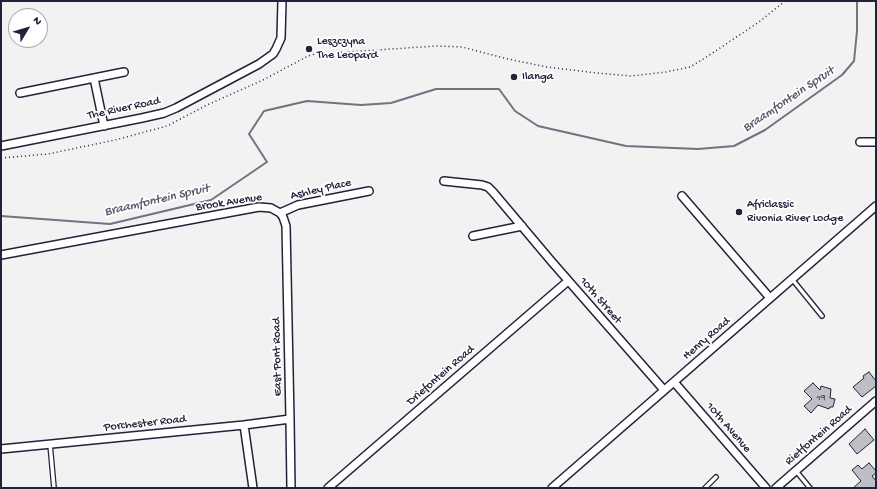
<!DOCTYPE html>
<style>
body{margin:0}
#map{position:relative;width:877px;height:489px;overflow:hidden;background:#f2f2f3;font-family:"Gochi Hand",sans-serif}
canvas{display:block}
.frame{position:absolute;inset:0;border:2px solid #22223b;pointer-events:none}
.north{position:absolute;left:8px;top:8px;width:40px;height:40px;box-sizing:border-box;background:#fff;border:1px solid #a7a7b1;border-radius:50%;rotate:52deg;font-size:11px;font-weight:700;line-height:16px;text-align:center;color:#22223b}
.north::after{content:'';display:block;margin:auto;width:14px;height:18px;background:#22223b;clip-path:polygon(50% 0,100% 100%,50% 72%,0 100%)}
</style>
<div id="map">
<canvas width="877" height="489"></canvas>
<div class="frame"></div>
<div class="north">N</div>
</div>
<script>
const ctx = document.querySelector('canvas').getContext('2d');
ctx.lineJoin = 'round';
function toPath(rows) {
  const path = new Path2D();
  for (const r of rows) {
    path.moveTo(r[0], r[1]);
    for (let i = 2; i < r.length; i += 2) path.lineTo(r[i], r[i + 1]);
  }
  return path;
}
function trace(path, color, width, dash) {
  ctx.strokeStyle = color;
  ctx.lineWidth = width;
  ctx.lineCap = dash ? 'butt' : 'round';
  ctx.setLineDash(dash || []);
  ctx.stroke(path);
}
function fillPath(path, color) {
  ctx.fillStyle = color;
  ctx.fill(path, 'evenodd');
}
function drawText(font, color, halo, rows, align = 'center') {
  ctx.font = font + ' "Gochi Hand",sans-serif';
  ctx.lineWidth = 3.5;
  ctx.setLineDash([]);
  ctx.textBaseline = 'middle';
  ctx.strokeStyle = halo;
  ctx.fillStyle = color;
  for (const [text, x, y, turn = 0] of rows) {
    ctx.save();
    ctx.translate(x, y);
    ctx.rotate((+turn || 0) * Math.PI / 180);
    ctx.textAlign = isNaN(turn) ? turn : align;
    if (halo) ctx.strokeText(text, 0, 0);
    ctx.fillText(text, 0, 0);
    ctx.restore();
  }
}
trace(toPath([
 [1,216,110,224,211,200,267,162,249,134,264,111,307,101,361,105,391,103,436,89,499,89,515,111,538,126,626,146,698,149,734,146,765,130,842,75,854,61,857,31,857,1]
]), '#727282', 2);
const building = toPath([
 [869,372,876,381,876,386,862,397,853,387,864,378,863,376,869,372],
 [813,383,820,390,821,386,831,389,830,398,835,399,833,407,830,407,829,409,818,405,811,413,804,406,812,399,804,391,813,383],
 [865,429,874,440,857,454,849,444,865,429],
 [869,463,876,471,876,473,872,476,876,481,876,488,853,488,861,481,852,470,858,465,862,469,869,463]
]);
fillPath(building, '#bebec6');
trace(building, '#22223b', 1);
const service = toPath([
 [792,279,822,316],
 [50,444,54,488],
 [796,471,810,488],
 [705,488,716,477]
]);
const minor = toPath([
 [94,78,104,126],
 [20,93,124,72],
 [860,142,876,142],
 [1,146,142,118,164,113,176,108,259,64,273,54,276,49,281,38,282,1],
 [444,181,482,185,488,187,493,192,552,262,664,390],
 [682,196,770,298],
 [280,213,298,205,369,191],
 [473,236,522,226],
 [1,255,259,207,271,208,280,213,283,217,286,226,290,419,291,488],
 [674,382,766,488],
 [244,425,253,488],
 [1,449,244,425,290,419],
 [328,488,568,281],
 [552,488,876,206],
 [776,488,876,401]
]);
trace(service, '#22223b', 6);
trace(minor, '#22223b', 10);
trace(toPath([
 [1,158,48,154,115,140,167,126,207,105,263,80,308,56,315,54,437,46,462,47,508,59,547,67,597,73,631,76,666,72,690,67,705,58,759,22,785,1]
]), '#22223b', 1.5, [1, 3]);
trace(service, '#fff', 3.5);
trace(minor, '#fff', 7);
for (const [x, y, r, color] of [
 [309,49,4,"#22223b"],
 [514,77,4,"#22223b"],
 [739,212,4,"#22223b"]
]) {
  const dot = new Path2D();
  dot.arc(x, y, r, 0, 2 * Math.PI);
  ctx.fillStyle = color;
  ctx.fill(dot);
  trace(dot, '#fff', 1.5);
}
drawText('10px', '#49495e', null, [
 ["19",821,398]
]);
drawText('12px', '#22223b', '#fff', [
 ["Leszczyna",317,42],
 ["The Leopard",317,56],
 ["Ilanga",522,77],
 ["Africlassic",747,205],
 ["Rivonia River Lodge",747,219]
], 'left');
drawText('12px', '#22223b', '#fff', [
 ["The River Road",124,109,-12],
 ["Ashley Place",321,190,-13],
 ["Brook Avenue",229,203,-9],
 ["10th Street",600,301,49],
 ["Henry Road",707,339,-41],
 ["East Pont Road",278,357,-91],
 ["Driefontein Road",441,376,-41],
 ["Porchester Road",145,424,-6],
 ["10th Avenue",728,428,49],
 ["Rietfontein Road",819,436,-41]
]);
drawText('italic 13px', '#58586b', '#fff', [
 ["Braamfontein Spruit",789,100,-34],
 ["Braamfontein Spruit",157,201,-13]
]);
</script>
